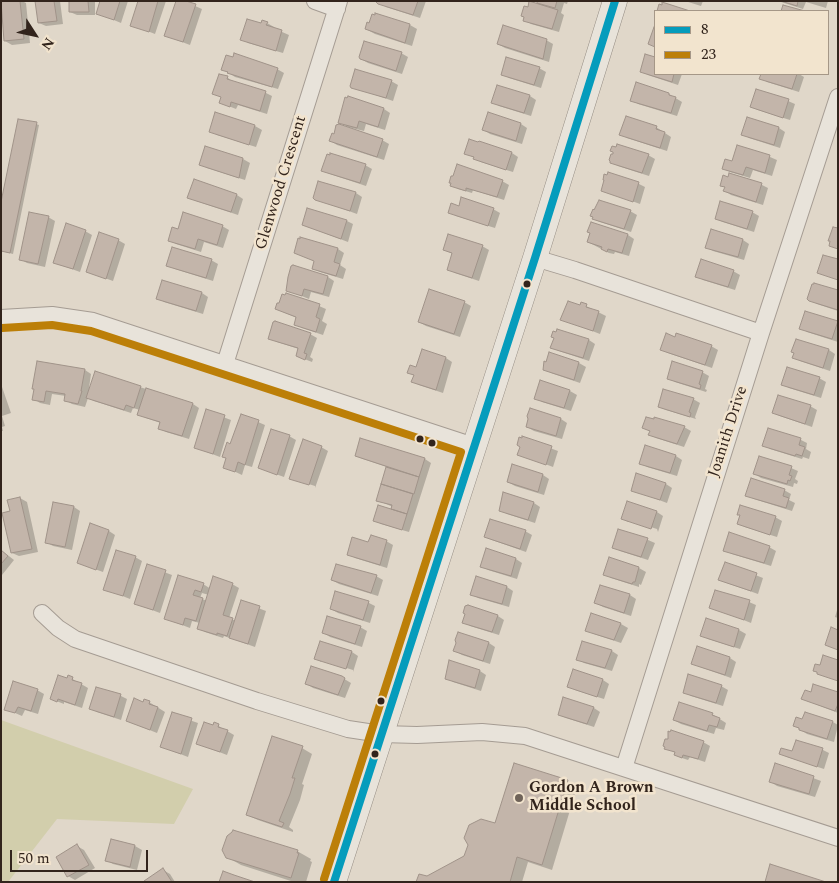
<!DOCTYPE html>
<style>
body{margin:0}
#map{position:relative;width:839px;height:883px;overflow:hidden;background:#e0d7c9;font-family:Spectral,serif}
canvas{display:block}
.frame{position:absolute;inset:0;border:2px solid #32241c;pointer-events:none}
.legend{position:absolute;left:654px;top:10px;width:175px;height:65px;box-sizing:border-box;background:#f2e4ce;border:1px solid #a59787;margin:0;padding:6px 9px;list-style:none;font-size:15px;color:#32241c}
.legend li{display:flex;align-items:center;gap:10px;height:25px}
.legend b{width:25px;border:1px solid #a59787}
.north{position:absolute;left:10px;top:10px;width:50px;height:50px;-webkit-text-stroke:4px #f2e4ce;paint-order:stroke;rotate:125deg;font-size:14px;font-weight:700;line-height:20px;text-align:center;color:#32241c}
.north::after{content:'';display:block;margin:auto;width:18px;height:22px;background:#32241c;clip-path:polygon(50% 0,100% 100%,50% 72%,0 100%)}
.scale{position:absolute;left:10px;top:850px;width:138px;height:22px;box-sizing:border-box;border:2px solid #32241c;border-top:0;padding-left:6px;font-size:15px;line-height:18px;white-space:nowrap;color:#32241c;-webkit-text-stroke:4px #f2e4ce;paint-order:stroke}
</style>
<div id="map">
<canvas width="839" height="883"></canvas>
<div class="frame"></div>
<ul class="legend">
<li><b style="height:6px;background:#059cbc"></b>8</li>
<li><b style="height:6px;background:#bc7f08"></b>23</li>
</ul>
<div class="north">N</div>
<div class="scale">50 m</div>
</div>
<script>
const ctx = document.querySelector('canvas').getContext('2d');
ctx.lineJoin = 'round';
function fillPath(path, color) {
  ctx.fillStyle = color;
  ctx.fill(path, 'evenodd');
}
function toPath(rows) {
  const path = new Path2D();
  for (const r of rows) {
    path.moveTo(r[0], r[1]);
    for (let i = 2; i < r.length; i += 2) path.lineTo(r[i], r[i + 1]);
  }
  return path;
}
function trace(path, color, width, dash) {
  ctx.strokeStyle = color;
  ctx.lineWidth = width;
  ctx.lineCap = dash ? 'butt' : 'round';
  ctx.setLineDash(dash || []);
  ctx.stroke(path);
}
function drawText(font, color, halo, rows, align = 'center') {
  ctx.font = font + ' Spectral,serif';
  ctx.lineWidth = 5;
  ctx.setLineDash([]);
  ctx.textBaseline = 'middle';
  ctx.strokeStyle = halo;
  ctx.fillStyle = color;
  for (const [text, x, y, turn = 0] of rows) {
    ctx.save();
    ctx.translate(x, y);
    ctx.rotate((+turn || 0) * Math.PI / 180);
    ctx.textAlign = isNaN(turn) ? turn : align;
    if (halo) ctx.strokeText(text, 0, 0);
    ctx.fillText(text, 0, 0);
    ctx.restore();
  }
}
fillPath(toPath([
 [1,720,193,789,174,824,57,819,8,882,1,882]
]), '#d2ceac');
fillPath(toPath([
 [1,1,22,1,26,3,30,43,12,45,5,41],
 [36,1,60,1,63,24,46,26,39,23],
 [70,1,95,1,95,15,77,15,70,12],
 [101,1,128,1,121,23,97,13],
 [139,1,166,1,155,34,132,25],
 [378,1,426,1,420,18,386,7],
 [539,1,568,1,567,4,564,3,561,13,564,15,559,32,531,24,525,20],
 [685,1,703,1,701,6],
 [778,1,828,1,826,8,806,2,803,9],
 [195,6,202,9,190,45,166,36],
 [376,15,410,25,417,29,412,46,375,34,366,29],
 [267,23,274,27,273,28,289,35,283,53,248,43,242,39,262,25],
 [546,40,553,44,549,62,505,48,498,44],
 [401,53,408,57,402,74,368,63,361,59],
 [646,56,655,59,655,74,682,74,678,85,648,75,641,71],
 [539,68,546,72,541,88,509,78,502,74],
 [223,69,277,69,284,73,278,89,235,77],
 [762,74,799,74,804,77,799,92,767,82,761,78],
 [227,77,233,82,266,93,272,96,267,114,238,105,236,109,221,103,222,98,214,93],
 [391,81,398,85,393,101,358,89],
 [669,94,682,102,677,116,638,104,632,100],
 [530,96,536,100,531,116,499,106,492,102],
 [349,98,384,109,390,113,385,130,366,124,364,131,348,127,339,122],
 [788,101,795,104,790,120,758,110,751,107],
 [216,114,255,126,262,130,256,147,217,135,211,131],
 [748,119,779,128,785,132,780,148,749,138,743,134],
 [36,124,39,125,13,254,1,251,1,208],
 [521,124,527,128,522,144,490,134,484,130],
 [656,127,671,137,667,151,627,138,620,134],
 [334,136,382,140,389,144,384,160,337,145,331,141],
 [480,142,512,153,518,157,513,172,481,162,466,153],
 [206,147,243,159,250,163,245,180,207,168,200,164],
 [738,147,770,157,777,160,772,176,753,170,750,178,730,172,723,168,733,163],
 [648,155,655,159,649,176,618,166,611,162],
 [365,165,372,169,366,186,330,174,323,170],
 [609,174,639,184,645,187,640,204,602,190],
 [454,178,502,181,509,185,504,200,473,190,472,193,458,189,452,185],
 [319,183,356,193,362,197,357,214,321,201],
 [721,185,762,185,768,188,763,205,731,195,725,191,726,188],
 [237,195,243,199,238,215,196,201,189,198],
 [460,207,493,209,500,213,495,228,456,216,450,212],
 [630,211,637,215,631,232,600,222,593,219],
 [752,212,759,216,754,232,723,222,716,219],
 [48,217,55,221,45,267,27,263,20,259],
 [347,221,353,224,348,242,303,225],
 [591,223,628,235,634,239,629,256,615,252,614,254,609,253,588,242,591,233],
 [222,226,229,230,223,248,204,242,201,252,176,244,169,240,178,230],
 [85,231,92,235,80,272,55,263],
 [711,231,743,240,749,244,744,260,713,251,707,247],
 [301,239,338,249,344,253,340,265,346,269,343,279,320,272,313,268,315,262],
 [118,240,125,244,113,281,88,272],
 [482,246,489,250,479,281,455,273,448,269,453,254,444,250],
 [211,260,218,264,213,281,175,269,168,265],
 [293,266,328,277,334,281,329,297,311,292,309,299,287,290],
 [733,271,740,275,735,290,703,280,697,276],
 [838,292,838,311,817,304,810,300],
 [202,293,208,297,203,314,164,302,158,298],
 [464,302,471,306,460,337,426,326,419,322],
 [582,304,606,316,600,334,561,319,581,306],
 [319,306,326,309,322,321,327,324,323,335,302,328,295,324,297,318,276,309],
 [806,312,838,323,838,342,807,332,801,328],
 [310,334,317,338,310,357,313,359,312,362,297,356,299,349,277,342,270,338],
 [555,338,589,340,595,344,589,361,559,351,552,348],
 [676,338,711,346,718,350,712,368,668,353,662,350],
 [797,340,829,350,835,354,830,371,800,361,794,357],
 [550,354,579,363,586,367,580,383,551,373,544,369],
 [446,358,452,362,443,393,419,385,413,382,415,376,409,372],
 [85,370,91,374,89,388,90,388,96,373,193,404,199,408,189,439,166,432,159,428,161,423,146,418,139,414,140,410,133,408,131,413,94,401,88,398,85,407,72,404,65,400,66,396,52,394,50,405,40,403,34,399,35,390],
 [702,372,709,376,705,389,707,390,706,392,675,382,668,378],
 [819,378,826,382,821,398,789,388,782,384],
 [541,382,570,391,577,395,571,411,542,402,536,398],
 [1,384,11,413,2,416,5,426,2,427,3,431,1,431],
 [693,399,700,403,695,417,696,419,666,410,659,407],
 [810,406,817,410,812,427,780,416,774,413],
 [531,410,561,419,567,423,562,439,534,431,527,427],
 [207,411,231,420,220,457,196,448],
 [258,422,265,425,252,467,245,465,242,475,225,467,231,445],
 [684,427,691,431,684,447,656,438,650,435,651,432,644,428],
 [769,429,801,440,807,443,806,449,811,452,809,459,803,457,802,459,770,449,764,445],
 [289,436,296,440,284,477,259,468],
 [523,438,558,451,553,467,519,454],
 [321,447,328,451,315,488,315,486,296,480,296,481,291,478],
 [646,447,676,456,682,460,677,476,647,467,641,463],
 [356,456,425,459,431,463,409,532,381,524,374,520,392,510,393,507,377,500,387,467,363,459],
 [513,466,543,475,549,479,544,495,515,486,508,482],
 [791,468,798,471,795,479,798,481,797,484,794,483,793,487,761,478,755,474],
 [666,484,672,488,667,503,632,490],
 [784,490,791,494,789,500,795,503,792,511,754,499,747,495],
 [20,498,27,502,38,552,19,556,12,553,11,512,9,501],
 [534,503,540,507,535,523,507,514,500,510],
 [628,503,657,512,663,516,658,532,657,529,628,520,628,522,623,519],
 [74,507,80,511,72,550,53,546,46,542],
 [775,517,782,521,777,537,745,527,738,523],
 [619,530,648,540,655,543,648,560,620,551,614,547],
 [109,531,115,535,103,572,78,563],
 [525,531,532,535,526,552,492,540,485,536],
 [386,541,393,545,387,568,355,558,348,554,369,544],
 [769,547,776,551,771,566,732,554,725,550],
 [1,550,14,560,2,575,1,574],
 [486,550,516,559,522,563,517,579,488,570,481,566],
 [135,557,142,561,130,599,105,589],
 [609,558,639,568,646,572,641,585,639,584,639,587,611,578,605,574],
 [725,563,763,578,758,594,727,583,720,580],
 [148,566,172,575,160,613,136,604],
 [179,576,203,584,211,589,232,584,239,588,229,618,236,621,242,602,266,611,255,647,224,636,223,638,205,632,198,628,200,623,192,621,190,628,166,619],
 [202,593,209,595,207,601,200,598],
 [376,576,383,580,378,596,339,584,332,580],
 [507,587,513,591,509,607,478,598,472,594],
 [336,593,369,603,375,606,370,623,338,613,331,609],
 [630,595,636,599,631,616,603,607,596,603],
 [749,602,756,605,751,623,711,607],
 [468,606,498,616,504,620,499,635,470,626,464,622],
 [838,607,838,618,835,617],
 [592,615,621,624,628,628,621,643,594,634,587,630],
 [707,619,739,630,746,634,740,649,708,639,702,635],
 [360,627,367,631,362,647,330,637,324,633],
 [459,634,489,643,495,647,490,664,462,655,455,651],
 [320,643,352,652,358,656,353,672,353,670,321,660,321,662,316,658],
 [583,643,612,651,618,655,612,671,584,663,578,659],
 [698,648,730,658,736,662,731,678,700,667,693,663],
 [480,671,486,675,481,691,453,682,447,678],
 [69,677,88,688,82,708,64,702,64,704,51,699],
 [341,677,351,683,345,698,313,688,307,684],
 [603,680,609,684,604,699,575,690,568,686],
 [721,686,728,690,723,706,691,696,684,692],
 [97,688,121,696,127,699,121,720,97,712,90,708],
 [37,690,44,694,38,714,25,710,22,716,6,709],
 [812,693,838,693,838,713,803,699],
 [564,699,594,708,600,712,594,727,566,718,559,715],
 [149,702,165,712,157,733,127,721,144,703],
 [172,714,198,723,188,757,162,747],
 [712,714,726,723,724,730,716,728,714,734,681,724,674,720],
 [833,722,838,725,834,742,807,734,795,726],
 [215,724,234,735,227,755,198,744],
 [671,738,703,742,710,746,705,762,690,757,688,760,682,758,676,755,676,753,666,748],
 [797,741,823,750,829,753,824,769,787,757,780,753,793,753],
 [302,748,312,754,302,784,304,785,300,800,289,827,293,830,293,832,258,820,247,815],
 [776,764,821,781,815,797,777,786,771,782],
 [567,781,577,787,552,870,528,862,522,882,418,882,465,857,496,825],
 [111,840,135,846,142,850,137,870,113,864,106,860],
 [77,846,84,850,95,868,75,880,68,876],
 [297,851,311,859,310,861,312,862,306,882,294,882,241,865,227,857],
 [163,870,170,874,175,882,146,882]
]), '#0003');
const building = toPath([
 [1,1,20,1,24,39,4,41,1,1],
 [35,1,54,1,57,21,38,23,35,1],
 [69,1,88,1,89,12,69,12,69,1],
 [100,1,120,1,114,20,96,14,100,1],
 [138,1,158,1,149,32,130,26,138,1],
 [176,1,186,1,196,4,183,42,164,36,176,1],
 [375,1,418,1,413,15,378,4,375,1],
 [529,1,558,10,552,29,523,21,524,17,521,16,524,6,528,7,529,1],
 [537,1,557,1,555,8,537,3,537,1],
 [781,1,798,1,797,6,781,1],
 [662,2,690,11,657,11,659,4,662,5,662,2],
 [783,5,805,11,781,11,783,5],
 [375,13,410,24,405,43,365,29,367,22,369,23,372,14,375,15,375,13],
 [247,19,261,23,262,20,268,22,266,25,282,30,276,51,240,40,247,19],
 [503,25,547,39,543,59,497,44,503,25],
 [654,27,655,27,655,47,648,44,654,27],
 [364,41,402,52,396,71,360,59,359,57,364,41],
 [234,53,278,68,272,87,227,73,228,72,221,70,226,55,233,57,234,53],
 [645,54,655,57,655,74,674,74,672,82,640,72,645,54],
 [506,57,540,67,534,85,501,75,506,57],
 [355,69,392,80,386,98,351,88,350,86,355,69],
 [219,74,228,76,227,79,266,91,260,111,231,102,230,107,219,103,221,97,212,94,219,74],
 [761,74,797,74,792,89,759,79,761,74],
 [636,82,669,93,669,95,676,97,671,113,630,101,636,82],
 [497,85,530,95,524,113,491,103,497,85],
 [756,89,789,99,783,118,750,107,756,89],
 [348,96,384,108,378,127,359,121,357,128,338,123,345,97,347,98,348,96],
 [215,112,255,125,249,145,209,132,215,112],
 [488,112,521,123,516,141,482,130,488,112],
 [626,116,657,126,656,129,665,132,660,148,619,135,626,116],
 [747,117,779,127,774,145,741,135,747,117],
 [18,119,37,122,10,253,1,251,1,202,18,119],
 [339,124,383,139,377,157,329,141,332,133,334,134,336,125,339,124],
 [469,139,478,142,479,141,512,152,506,170,473,159,474,157,464,154,469,139],
 [617,144,649,154,642,173,610,163,610,161,609,160,611,154,613,154,613,152,610,151,612,146,616,147,617,144],
 [737,145,770,155,765,173,746,167,743,175,722,169,725,159,732,161,737,145],
 [205,146,243,158,239,178,199,165,205,146],
 [330,153,366,164,360,183,321,171,327,154,330,155,330,153],
 [457,164,503,180,497,197,466,188,466,191,450,186,451,183,449,183,451,176,453,176,457,164],
 [608,172,639,182,633,202,601,191,604,180,603,180,604,174,607,175,608,172],
 [729,173,762,183,756,202,723,191,725,187,720,186,723,175,728,177,729,173],
 [194,179,237,194,231,212,187,198,194,179],
 [318,181,356,192,350,211,315,200,313,198,318,181],
 [461,197,494,208,488,226,448,213,451,203,459,206,461,197],
 [599,200,631,210,624,229,592,219,593,217,590,216,593,209,594,210,599,200],
 [720,201,753,211,747,229,715,219,720,201],
 [307,208,347,220,341,239,302,225,307,208],
 [29,212,49,216,38,264,19,260,29,212],
 [183,212,223,225,217,245,198,239,195,249,168,241,172,227,178,229,183,212],
 [591,222,628,234,622,253,608,249,607,252,601,249,602,247,587,242,590,233,587,232,591,222],
 [66,223,86,230,73,269,53,263,66,223],
 [833,227,838,228,838,249,829,246,830,241,828,241,833,227],
 [711,229,743,239,738,257,705,248,711,229],
 [99,232,119,239,106,279,86,272,99,232],
 [448,234,483,245,472,278,447,270,452,253,443,250,448,234],
 [300,237,338,248,334,262,340,264,336,276,312,269,314,261,294,253,298,238,300,239,300,237],
 [172,247,212,259,206,278,166,266,172,247],
 [823,255,838,259,838,280,817,273,823,255],
 [701,259,734,270,728,287,695,277,701,259],
 [293,265,328,276,323,294,304,289,302,296,286,291,288,277,291,266,293,265],
 [162,280,202,292,196,311,156,299,162,280],
 [814,283,838,290,838,310,809,301,807,299,812,284,814,284,814,283],
 [429,289,465,301,454,334,418,322,429,289],
 [286,293,320,304,316,317,320,319,316,332,294,325,296,317,275,309,277,303,279,303,282,294,285,295,286,293],
 [568,301,580,305,581,302,587,304,586,307,599,311,593,331,560,320,568,301],
 [805,311,838,321,832,339,799,329,805,311],
 [275,321,311,333,304,353,307,354,305,360,296,356,298,348,268,339,273,322,275,321],
 [557,329,589,339,583,358,550,348,554,338,551,337,553,331,556,332,557,329],
 [666,333,675,337,676,333,712,345,705,365,660,350,666,333],
 [796,339,829,349,823,368,792,358,794,353,791,352,796,339],
 [422,349,446,357,436,390,411,382,414,375,407,373,410,365,416,367,422,349],
 [549,352,579,362,574,380,543,370,544,361,546,362,549,352],
 [37,361,85,369,81,391,82,391,78,404,64,401,65,394,46,391,44,402,32,400,34,389,32,389,37,361],
 [672,361,703,371,699,384,701,385,700,389,667,379,672,361],
 [787,367,820,377,814,395,781,385,787,367],
 [95,371,141,386,134,408,126,405,124,410,86,398,95,371],
 [540,380,570,390,564,408,534,399,540,380],
 [146,388,193,403,182,436,158,429,160,422,137,415,146,388],
 [663,389,694,398,689,412,691,413,690,417,658,407,663,389],
 [778,395,811,405,805,424,772,413,778,395],
 [530,408,561,418,556,436,526,427,528,419,527,416,530,408],
 [206,409,225,415,213,454,194,448,206,409],
 [241,414,259,420,245,465,238,462,235,472,223,468,226,458,222,457,227,442,230,444,241,414],
 [646,417,654,419,654,417,685,426,677,444,648,435,650,431,642,428,646,417],
 [768,428,801,438,799,445,805,447,802,456,796,454,795,456,762,446,768,428],
 [271,429,290,435,277,475,258,468,271,429],
 [522,436,552,446,546,465,517,455,520,447,517,445,519,437,522,438,522,436],
 [360,438,425,458,419,477,355,456,360,438],
 [303,439,322,446,309,485,289,479,303,439],
 [645,445,676,455,670,473,639,464,645,445],
 [759,456,792,466,789,475,792,476,790,481,788,480,787,484,753,474,759,456],
 [512,464,543,474,538,492,507,482,512,464],
 [386,467,419,477,414,494,381,484,386,467],
 [636,473,666,483,660,500,631,491,636,473],
 [751,478,785,489,783,496,789,498,786,508,745,496,751,478],
 [381,484,413,494,407,514,391,509,392,505,376,501,381,484],
 [503,492,534,502,528,520,499,511,503,492],
 [20,497,32,549,11,553,2,513,10,511,7,500,20,497],
 [627,501,657,511,651,529,621,519,627,501],
 [53,502,74,506,65,547,45,543,53,502],
 [378,505,407,514,402,530,373,521,378,505],
 [740,505,776,516,770,535,737,524,740,515,737,515,740,505],
 [490,519,526,530,520,549,484,537,490,519],
 [90,523,109,530,96,570,77,563,90,523],
 [618,529,648,538,641,557,612,548,618,529],
 [729,532,770,546,764,563,723,551,729,532],
 [371,535,387,540,380,565,347,555,352,537,368,542,371,535],
 [486,548,516,558,511,576,480,567,486,548],
 [1,550,8,556,1,564,1,550],
 [116,550,136,556,123,596,103,590,116,550],
 [609,557,639,567,635,582,633,582,632,584,603,575,609,557],
 [725,562,757,573,751,591,718,580,725,562],
 [147,564,166,570,153,610,134,604,147,564],
 [336,564,377,575,371,593,331,580,336,564],
 [178,575,204,583,201,592,195,590,193,595,203,598,196,621,185,618,183,625,164,619,178,575],
 [213,576,233,583,223,615,233,618,227,636,217,633,217,635,197,629,213,576],
 [476,576,507,586,502,604,470,595,476,576],
 [600,585,630,594,624,613,594,603,600,585],
 [715,590,750,600,744,620,709,608,715,590],
 [335,591,369,601,363,620,330,609,335,591],
 [241,600,260,606,248,644,229,638,241,600],
 [468,605,498,615,492,632,462,623,465,614,463,613,465,606,468,605],
 [591,613,621,623,614,640,585,631,591,613],
 [327,616,361,626,355,644,322,633,327,616],
 [706,618,739,629,734,647,700,636,706,618],
 [831,627,838,630,838,650,825,645,831,627],
 [458,632,489,642,483,661,453,651,456,643,455,640,458,632],
 [320,641,352,651,346,669,314,659,320,641],
 [582,641,612,650,605,668,576,660,582,641],
 [697,646,730,657,725,675,691,664,697,646],
 [823,655,838,660,838,681,817,674,817,672,813,671,815,664,820,665,823,655],
 [449,660,480,670,475,688,445,679,449,660],
 [311,666,342,676,345,678,338,695,305,684,311,666],
 [573,669,603,679,597,697,567,687,573,669],
 [688,674,722,685,716,703,683,693,688,674],
 [58,675,67,678,68,675,73,677,72,680,82,683,75,705,58,699,57,702,50,699,58,675],
 [13,681,38,689,31,711,18,707,15,713,4,710,13,681],
 [813,684,838,692,838,704,835,711,801,699,805,690,811,692,813,684],
 [96,687,121,694,114,717,89,709,96,687],
 [563,697,594,707,587,724,558,715,563,697],
 [134,698,143,702,144,699,150,701,149,704,158,707,150,730,126,721,134,698],
 [679,702,713,713,712,715,720,718,717,727,709,725,707,731,673,720,679,702],
 [172,712,192,718,181,754,160,747,172,712],
 [805,712,833,721,827,739,799,730,799,728,793,726,796,717,802,719,805,712],
 [204,722,213,725,214,722,219,724,218,727,228,730,220,752,196,744,204,722],
 [671,730,704,741,698,759,683,755,682,758,674,755,675,752,664,749,665,747,663,746,665,739,668,739,668,731,670,732,671,730],
 [272,736,303,746,292,778,295,778,290,794,279,821,284,823,282,827,246,815,272,736],
 [796,740,823,748,817,767,779,754,781,748,792,751,796,740],
 [514,763,568,780,542,865,517,857,510,882,416,882,419,874,427,876,464,856,468,845,464,838,469,825,481,819,495,823,514,763],
 [775,763,814,776,809,794,769,782,775,763],
 [233,830,298,850,297,853,299,853,291,878,226,858,222,850,227,836,232,832,233,830],
 [111,839,135,845,130,867,105,861,111,839],
 [77,844,89,865,67,877,56,857,77,844],
 [770,864,826,882,765,882,770,864],
 [163,868,172,882,144,882,144,881,163,868],
 [223,871,234,875,255,882,219,882,223,871]
]);
fillPath(building, '#c3b5aa');
trace(building, '#a09389', 1);
const street = toPath([
 [315,1,337,9],
 [535,258,575,270,761,333],
 [1,318,52,315,93,321,474,446],
 [225,364,339,1],
 [42,613,58,628,75,639,257,701,348,729,381,734,417,735,482,732,525,736,838,838],
 [624,768,761,333,838,97]
]);
const secondary = toPath([
 [334,882,535,258,615,1]
]);
trace(street, '#a59c93', 18);
trace(secondary, '#948c83', 25);
trace(street, '#e8e3da', 16);
trace(secondary, '#e8e3da', 24);
trace(toPath([
 [334,882,535,258,615,1]
]), '#059cbc', 8);
trace(toPath([
 [2,328,52,325,91,331,461,452,324,879]
]), '#bc7f08', 8);
for (const [x, y, r, color] of [
 [527,284,4.5,"#32241c"],
 [420,439,4.5,"#32241c"],
 [432,443,4.5,"#32241c"],
 [381,701,4.5,"#32241c"],
 [375,754,4.5,"#32241c"],
 [519,798,5,"#6f6359"]
]) {
  const dot = new Path2D();
  dot.arc(x, y, r, 0, 2 * Math.PI);
  ctx.fillStyle = color;
  ctx.fill(dot);
  trace(dot, '#f2e4ce', 2);
}
drawText('16px', '#32241c', '#f2e4ce', [
 ["Glenwood Crescent",282,183,-73],
 ["Joanith Drive",729,432,-72]
]);
drawText('bold 16px', '#32241c', '#f2e4ce', [
 ["Gordon A Brown",529,789],
 ["Middle School",529,807]
], 'left');
</script>
